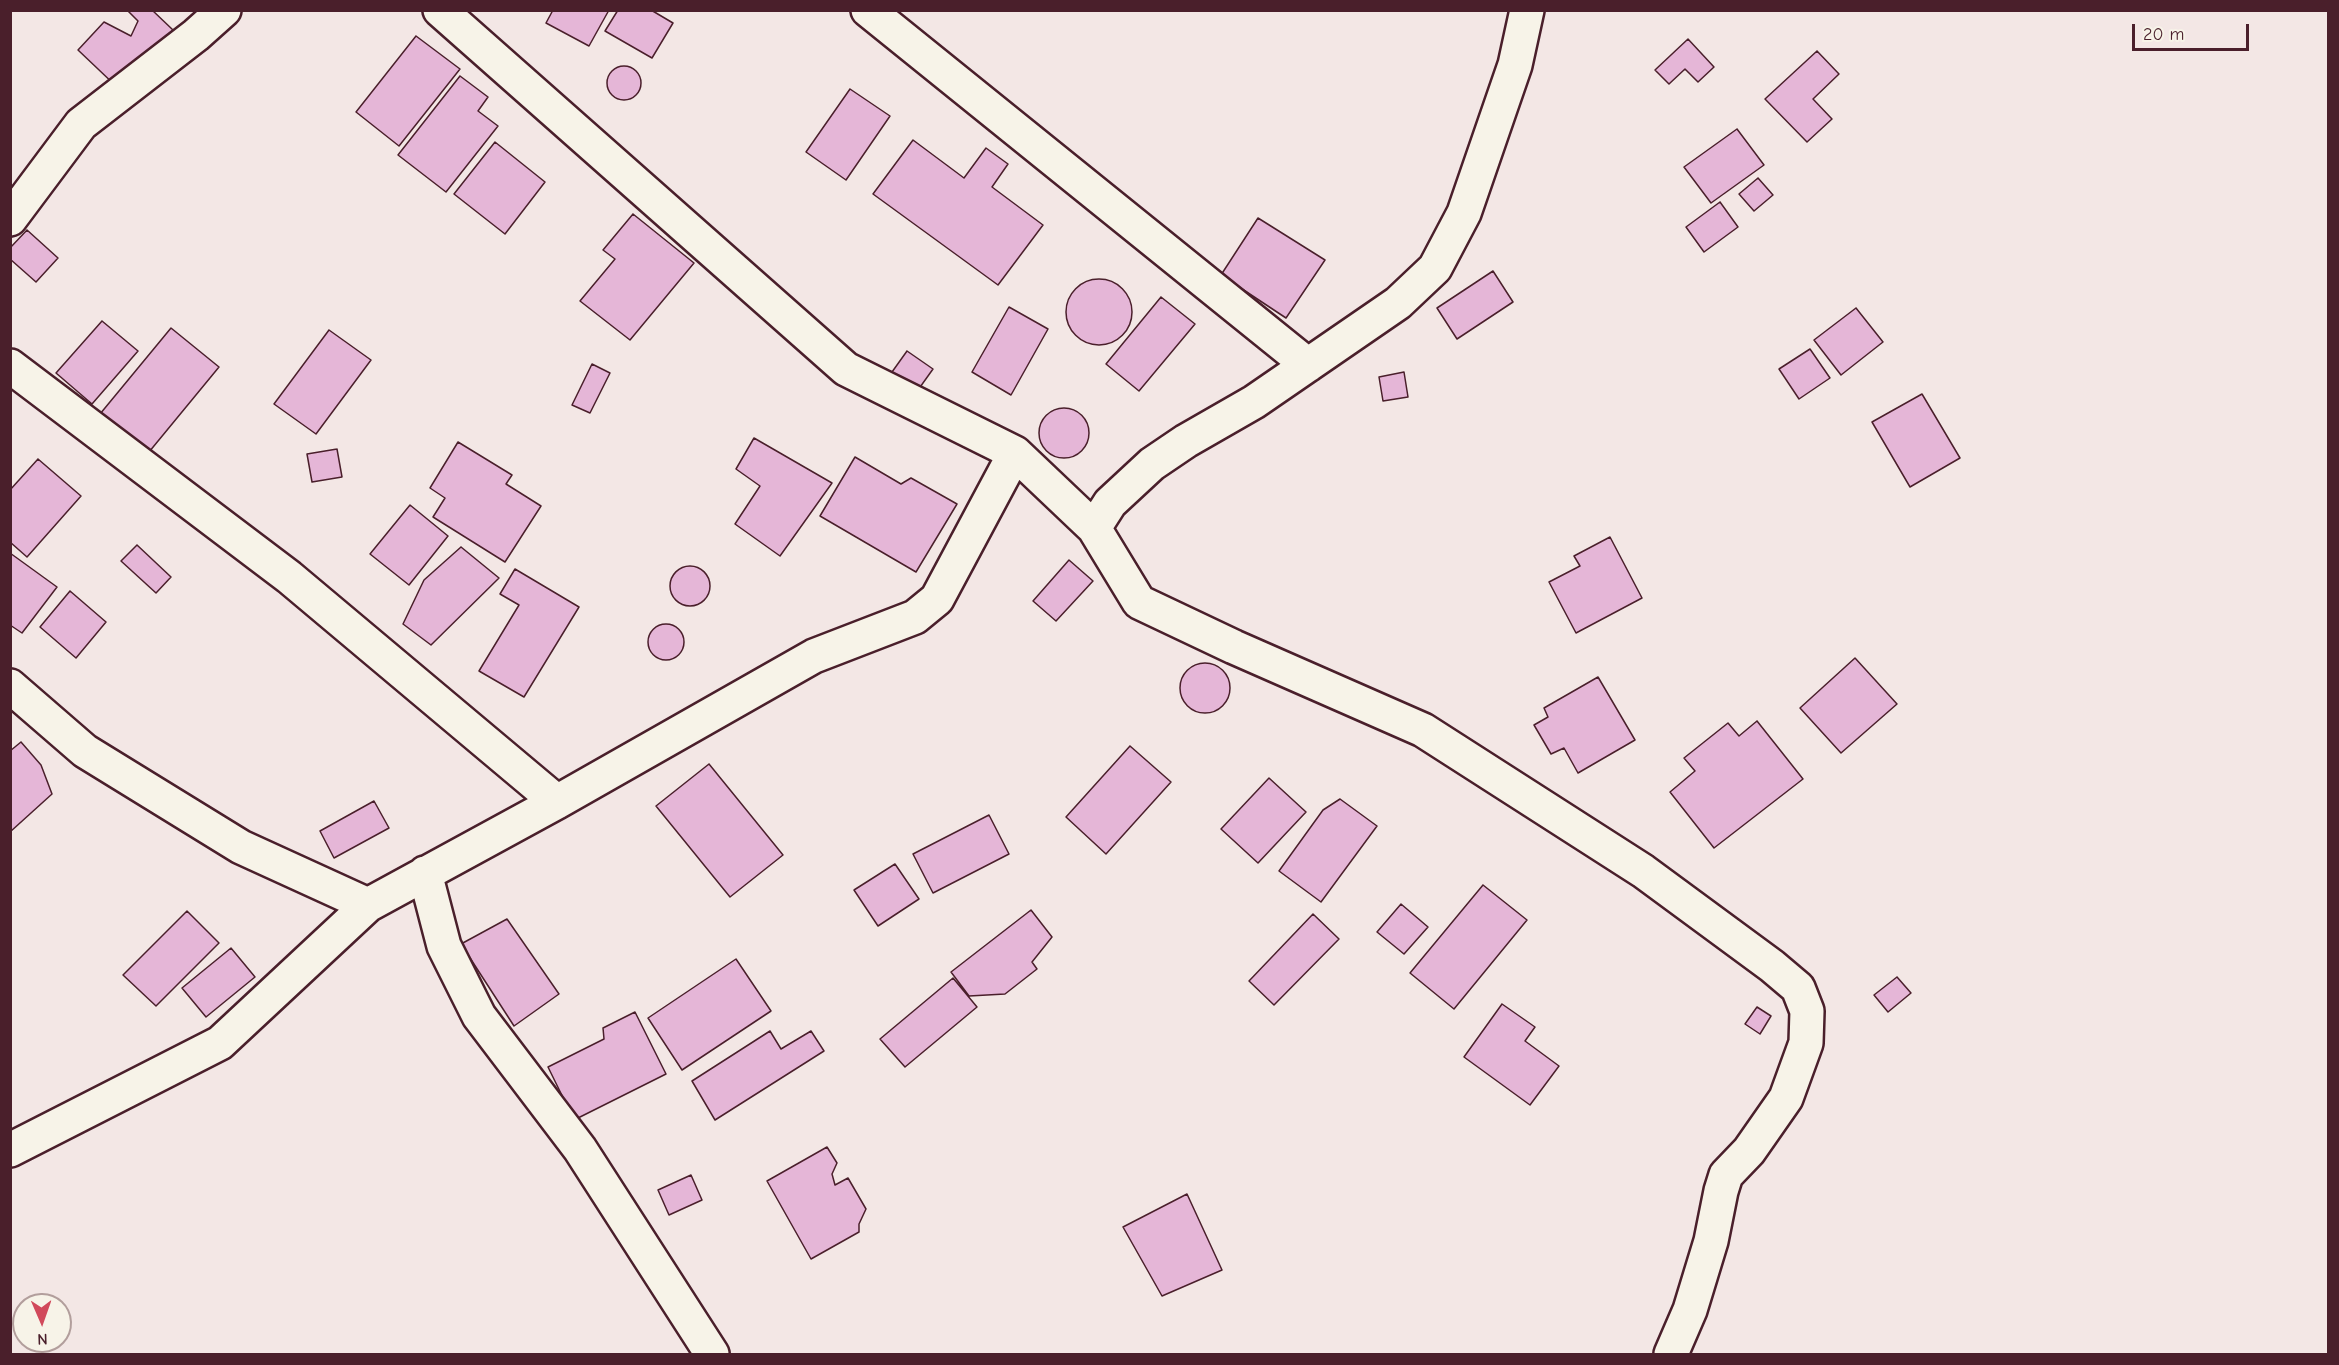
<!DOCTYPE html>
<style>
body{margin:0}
#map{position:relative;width:2339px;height:1365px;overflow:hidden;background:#f3e7e5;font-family:"Comic Neue",sans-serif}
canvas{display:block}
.frame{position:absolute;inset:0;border:12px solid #4a1f2b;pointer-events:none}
.north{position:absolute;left:12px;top:1293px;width:60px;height:60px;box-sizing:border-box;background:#f7f3e8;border:2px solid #b29e9c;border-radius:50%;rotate:178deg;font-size:16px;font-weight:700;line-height:24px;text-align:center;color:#4a1f2b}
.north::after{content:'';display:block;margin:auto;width:21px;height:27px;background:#d1495b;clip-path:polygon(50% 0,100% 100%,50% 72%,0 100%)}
.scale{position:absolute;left:2132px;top:24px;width:117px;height:27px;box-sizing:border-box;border:3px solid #4a1f2b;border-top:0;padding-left:8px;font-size:18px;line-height:21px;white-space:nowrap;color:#4a1f2b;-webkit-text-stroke:4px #f7f3e8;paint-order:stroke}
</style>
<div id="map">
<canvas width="2339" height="1365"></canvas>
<div class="frame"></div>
<div class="north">N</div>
<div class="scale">20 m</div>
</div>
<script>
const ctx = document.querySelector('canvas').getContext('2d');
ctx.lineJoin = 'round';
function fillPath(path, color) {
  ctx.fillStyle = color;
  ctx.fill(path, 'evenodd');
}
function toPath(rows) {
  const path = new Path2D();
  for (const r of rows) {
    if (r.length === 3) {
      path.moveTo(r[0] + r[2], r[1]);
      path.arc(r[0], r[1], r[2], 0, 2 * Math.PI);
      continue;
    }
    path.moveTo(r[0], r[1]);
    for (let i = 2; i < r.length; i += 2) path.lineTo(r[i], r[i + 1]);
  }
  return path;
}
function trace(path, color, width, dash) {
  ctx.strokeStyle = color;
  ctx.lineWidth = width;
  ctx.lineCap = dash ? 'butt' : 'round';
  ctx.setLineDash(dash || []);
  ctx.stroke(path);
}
const building = toPath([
 [127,10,152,10,173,30,118,88,78,50,104,22,131,36,138,21,127,10],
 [553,10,609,10,589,46,546,23,553,10],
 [618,10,651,10,673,23,652,58,605,31,618,10],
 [416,36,460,69,399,146,356,112,416,36],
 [1688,39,1714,67,1698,82,1685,69,1669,84,1655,70,1688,39],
 [1817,51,1839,74,1813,99,1832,119,1807,142,1765,99,1817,51],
 [624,83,17],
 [460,76,488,97,478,111,498,126,446,192,398,155,460,76],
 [850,89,890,116,846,180,806,152,850,89],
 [1737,129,1764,165,1711,203,1684,167,1737,129],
 [913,140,964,178,986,148,1008,164,992,187,1043,225,998,285,873,194,913,140],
 [495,142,545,182,505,234,454,194,495,142],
 [1758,178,1773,195,1754,211,1739,194,1758,178],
 [1720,202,1738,227,1704,252,1686,227,1720,202],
 [633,214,694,263,630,340,580,301,615,259,603,250,633,214],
 [1258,218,1325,260,1286,318,1221,275,1258,218],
 [27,230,58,258,36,282,10,259,10,248,27,230],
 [1493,271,1513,302,1457,339,1437,308,1493,271],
 [1099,312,33],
 [1161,297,1195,324,1139,391,1106,364,1161,297],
 [1009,307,1048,329,1011,395,972,372,1009,307],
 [1856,308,1883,342,1841,375,1814,340,1856,308],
 [102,321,138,351,92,404,56,373,102,321],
 [171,328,219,367,149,452,100,414,171,328],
 [329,330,371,360,316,434,274,404,329,330],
 [1810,349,1830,378,1799,399,1779,369,1810,349],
 [907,351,933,369,918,390,892,372,907,351],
 [592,364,610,373,590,413,572,405,592,364],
 [1404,372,1408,397,1383,401,1379,377,1404,372],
 [1922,394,1960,458,1910,487,1872,422,1922,394],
 [1064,433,25],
 [754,438,832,483,780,556,735,524,760,486,736,469,754,438],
 [458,442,512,475,506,484,541,506,505,562,433,517,445,498,430,488,458,442],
 [337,449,342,477,312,482,307,454,337,449],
 [855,457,901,484,911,478,957,504,916,572,820,516,855,457],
 [38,459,81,496,27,557,10,542,10,490,38,459],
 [410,505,448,536,409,585,370,554,410,505],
 [1610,537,1642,598,1576,633,1549,582,1580,566,1574,556,1610,537],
 [137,545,171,577,156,593,121,561,137,545],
 [461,547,499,578,431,645,403,624,424,580,461,547],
 [10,553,57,587,22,633,10,625,10,553],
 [1069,560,1093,581,1056,621,1033,601,1069,560],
 [690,586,20],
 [515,569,579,607,524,697,479,671,519,605,500,594,515,569],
 [70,591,106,622,76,658,40,627,70,591],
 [666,642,18],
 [1855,658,1897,704,1841,753,1800,708,1855,658],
 [1205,688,25],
 [1598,677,1635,740,1578,773,1564,748,1551,754,1534,725,1548,717,1544,708,1598,677],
 [1757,721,1803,779,1714,848,1670,792,1695,771,1684,758,1728,723,1739,736,1757,721],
 [21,742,41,765,52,794,10,832,10,751,21,742],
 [1130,746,1171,782,1106,854,1066,817,1130,746],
 [709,764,783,855,730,897,656,806,709,764],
 [1269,778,1306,812,1258,863,1221,829,1269,778],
 [1340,799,1377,826,1321,902,1279,871,1323,810,1340,799],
 [374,801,389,828,334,858,320,831,374,801],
 [989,815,1009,854,933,893,913,854,989,815],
 [895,864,919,899,878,926,854,890,895,864],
 [1483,885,1527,920,1454,1009,1410,973,1483,885],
 [1401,904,1428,927,1404,954,1377,932,1401,904],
 [1031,910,1052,937,1032,962,1037,969,1005,994,969,996,951,972,1031,910],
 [187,911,219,943,156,1006,123,975,187,911],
 [1313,914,1339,939,1274,1005,1249,981,1313,914],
 [507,919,559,994,514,1026,461,944,507,919],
 [231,948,255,977,206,1017,182,988,231,948],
 [736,959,771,1011,682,1070,648,1018,736,959],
 [1897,977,1911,993,1888,1012,1874,995,1897,977],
 [953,978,977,1007,905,1067,880,1039,953,978],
 [1502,1004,1535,1027,1525,1041,1559,1066,1530,1105,1464,1057,1502,1004],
 [1757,1007,1771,1016,1760,1034,1745,1024,1757,1007],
 [635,1012,666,1074,574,1120,548,1067,604,1039,603,1028,635,1012],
 [770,1031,781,1049,811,1031,824,1051,715,1120,692,1081,770,1031],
 [827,1147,837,1163,832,1174,835,1185,848,1178,866,1209,859,1224,859,1232,811,1259,767,1181,827,1147],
 [691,1175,702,1200,669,1215,658,1190,691,1175],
 [1187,1194,1222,1270,1162,1296,1123,1227,1187,1194]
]);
fillPath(building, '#e5b6d7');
trace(building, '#4a1f2b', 1.5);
const minor = toPath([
 [440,10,846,369,1015,453,1094,528,1139,602,1234,647,1423,730,1643,871,1772,966,1798,988,1807,1011,1806,1043,1786,1098,1749,1151,1726,1175,1721,1191,1711,1241,1690,1310,1671,1354],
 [868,10,1308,365],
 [10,219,81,124,196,35,224,10],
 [10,366,289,577,557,802],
 [1094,528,1110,503,1152,464,1186,441,1254,402,1398,303,1435,268,1464,213,1515,65,1527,10],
 [10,686,85,751,241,847,368,905],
 [425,873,444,946,479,1016,580,1149,712,1354],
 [10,1150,220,1043,368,905,557,802,814,656,915,617,937,599,1015,453]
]);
trace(minor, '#4a1f2b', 38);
trace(minor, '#f7f3e8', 33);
</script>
